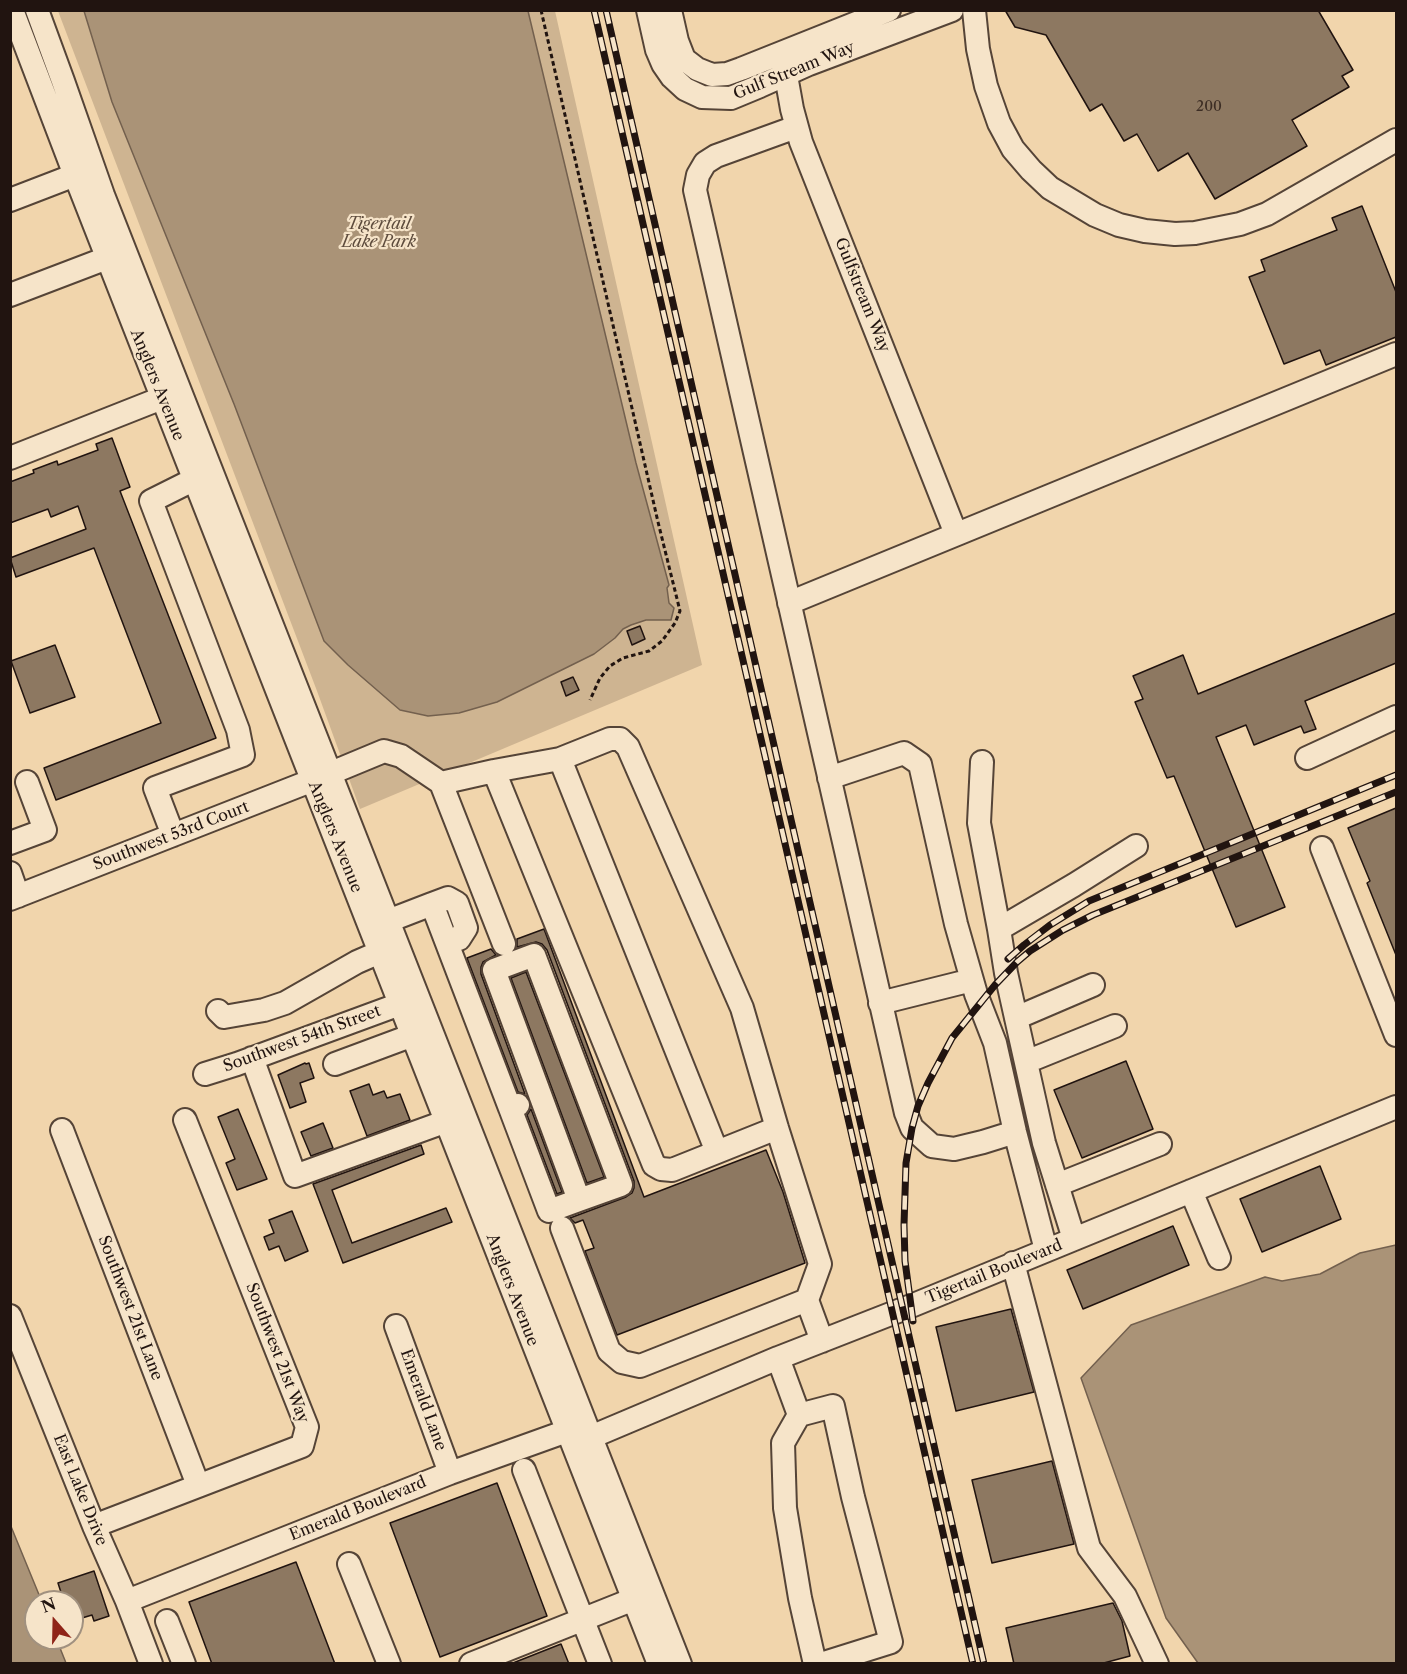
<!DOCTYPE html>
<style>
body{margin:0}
#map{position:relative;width:1407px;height:1674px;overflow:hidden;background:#f1d5ac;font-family:"Libre Caslon Text",serif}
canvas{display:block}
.frame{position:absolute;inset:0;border:12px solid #211410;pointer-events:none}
.north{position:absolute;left:24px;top:1590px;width:60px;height:60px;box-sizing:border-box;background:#f6e4c9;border:2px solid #a1917f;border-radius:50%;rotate:340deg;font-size:16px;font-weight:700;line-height:24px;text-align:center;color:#211410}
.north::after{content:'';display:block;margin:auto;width:21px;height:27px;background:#8f2418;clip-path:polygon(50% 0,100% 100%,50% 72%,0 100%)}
</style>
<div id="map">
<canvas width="1407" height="1674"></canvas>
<div class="frame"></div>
<div class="north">N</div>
</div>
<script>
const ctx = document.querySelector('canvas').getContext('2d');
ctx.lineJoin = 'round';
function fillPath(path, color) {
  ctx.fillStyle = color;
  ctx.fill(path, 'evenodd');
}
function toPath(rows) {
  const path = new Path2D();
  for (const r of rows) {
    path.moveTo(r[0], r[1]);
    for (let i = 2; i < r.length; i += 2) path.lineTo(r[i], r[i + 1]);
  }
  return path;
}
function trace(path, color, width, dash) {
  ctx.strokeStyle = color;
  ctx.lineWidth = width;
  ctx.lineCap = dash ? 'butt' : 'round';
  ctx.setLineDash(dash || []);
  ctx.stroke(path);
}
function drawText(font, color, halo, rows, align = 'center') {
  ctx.font = font + ' "Libre Caslon Text",serif';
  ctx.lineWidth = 4.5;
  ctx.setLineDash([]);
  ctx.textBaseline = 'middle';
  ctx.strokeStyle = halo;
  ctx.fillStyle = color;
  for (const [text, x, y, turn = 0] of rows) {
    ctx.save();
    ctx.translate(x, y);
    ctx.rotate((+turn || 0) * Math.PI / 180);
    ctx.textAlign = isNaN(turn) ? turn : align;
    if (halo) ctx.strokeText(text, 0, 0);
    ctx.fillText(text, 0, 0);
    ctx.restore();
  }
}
fillPath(toPath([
 [58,11,555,11,702,665,360,809,317,691]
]), '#ceb491');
const water = toPath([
 [84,11,528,11,636,463,669,585,667,588,669,603,674,608,671,620,646,620,631,625,623,629,615,638,594,654,497,702,459,713,428,716,400,710,348,665,324,641,234,404,112,102,84,11],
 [1396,1245,1396,1663,1198,1663,1166,1618,1081,1378,1131,1325,1265,1277,1282,1281,1320,1274,1360,1253,1396,1245],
 [10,1524,42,1602,36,1602,36,1638,56,1638,66,1663,11,1663,10,1524]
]);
fillPath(water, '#aa9377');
trace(water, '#73604e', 1.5);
const building = toPath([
 [1005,10,1318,10,1353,70,1342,76,1349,87,1292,120,1307,146,1215,199,1188,153,1158,171,1137,134,1124,141,1102,104,1090,111,1046,35,1015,27,1005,10],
 [1362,206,1396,292,1396,337,1326,365,1320,350,1284,364,1249,277,1265,271,1261,260,1337,230,1332,218,1362,206],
 [112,438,130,487,120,491,216,738,56,800,44,768,161,723,94,548,16,577,10,558,86,529,78,506,51,517,48,509,10,523,10,482,34,473,33,470,57,461,58,465,98,450,96,444,112,438],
 [1396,613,1396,663,1305,701,1316,729,1304,733,1301,726,1254,745,1246,725,1216,737,1285,907,1236,927,1174,776,1167,778,1135,702,1143,699,1133,676,1183,655,1198,694,1396,613],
 [640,626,645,639,632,645,627,631,640,626],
 [55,645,75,697,30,713,11,661,55,645],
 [573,677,579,690,566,696,561,682,573,677],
 [1396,808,1396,955,1367,883,1370,881,1348,828,1396,808],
 [544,929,644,1197,766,1150,783,1192,805,1263,617,1335,585,1251,594,1248,583,1220,575,1223,570,1218,626,1197,632,1193,634,1188,634,1181,547,950,542,944,536,942,517,947,517,939,544,929],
 [491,949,496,955,483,962,481,967,481,974,525,1094,518,1092,467,958,491,949],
 [526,972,604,1177,587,1183,511,978,526,972],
 [1126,1061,1153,1129,1082,1158,1054,1090,1126,1061],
 [305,1063,306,1064,309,1063,314,1078,300,1083,306,1102,290,1108,278,1075,305,1063],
 [369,1084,373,1095,384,1091,387,1098,400,1094,410,1120,367,1136,350,1091,369,1084],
 [238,1109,267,1179,237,1190,226,1163,235,1159,218,1117,238,1109],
 [531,1109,562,1192,557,1194,527,1115,531,1109],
 [323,1123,333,1148,311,1156,301,1132,323,1123],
 [421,1145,424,1154,332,1190,352,1243,446,1208,452,1222,343,1263,313,1184,421,1145],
 [1320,1166,1341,1219,1262,1252,1240,1199,1320,1166],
 [292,1211,308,1251,285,1261,279,1246,269,1250,264,1237,274,1233,269,1220,292,1211],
 [1173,1226,1189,1265,1083,1309,1067,1270,1173,1226],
 [1011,1309,1034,1392,956,1411,936,1327,1011,1309],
 [1052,1461,1074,1544,992,1563,972,1480,1052,1461],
 [497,1483,547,1616,440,1657,390,1523,497,1483],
 [296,1562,335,1664,212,1664,189,1602,296,1562],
 [94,1571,109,1616,94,1621,92,1615,72,1621,72,1602,64,1602,58,1583,94,1571],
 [1113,1603,1122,1621,1130,1656,1100,1664,1014,1664,1006,1628,1113,1603],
 [561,1644,569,1664,514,1664,513,1663,561,1644]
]);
fillPath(building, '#8d7861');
trace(building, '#211410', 1.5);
const minor = toPath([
 [12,10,75,175,659,1664],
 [37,10,63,81,103,195,680,1664],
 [648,10,657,50,663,64,672,77,685,89,702,97,731,98,760,86,809,64,952,10],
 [670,10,677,41,684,59,697,69,712,75,727,74,741,69,889,10],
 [974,10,978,49,986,86,999,123,1013,149,1031,170,1050,188,1095,215,1119,225,1145,231,1175,234,1195,233,1240,224,1267,214,1396,140],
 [782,53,792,109,801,142,956,534],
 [796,127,716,156,705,163,698,175,695,190,906,1113,912,1128,932,1146,954,1149,983,1142,1015,1132],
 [10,200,88,170],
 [10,295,107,258],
 [10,458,162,398],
 [789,603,1396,354],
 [1307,758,1396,717],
 [560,759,717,1152],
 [982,762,979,823,999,929],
 [494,771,654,1165,661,1169,672,1170,777,1128],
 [829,778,904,753,920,764,956,924,976,994,995,1043,1015,1132,1046,1250],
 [441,783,504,944],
 [173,835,155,788,243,755,238,730,151,501,195,479],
 [10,843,45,830,27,782],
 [1322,848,1396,1035],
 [10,873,18,896],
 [10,899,331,773,384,751,401,756,441,783,494,771,560,759,610,739,620,739,628,747,742,1008,777,1128,820,1264,807,1300,822,1341],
 [432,904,448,898,457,903,466,928,459,939,448,943],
 [388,921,432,904,510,1108,518,1105],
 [880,1003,972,980],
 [218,1011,224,1017,264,1010,285,1003,357,962,380,952],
 [1016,1018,1093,985],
 [252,1058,295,1176,447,1121],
 [1026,1062,1115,1026],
 [335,1064,413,1035],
 [205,1074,237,1064,400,1004],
 [510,1108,549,1211,579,1200,621,1185,534,955,494,970,579,1200],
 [62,1130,198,1485],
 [1057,1185,1160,1144],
 [1191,1191,1219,1258],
 [562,1228,609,1351,622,1362,640,1366,807,1300],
 [1074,1239,1044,1143,1006,973,999,929,1074,885,1136,846],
 [1013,1263,1089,1548,1125,1596,1157,1664],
 [10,1316,94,1526,127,1601,151,1664],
 [396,1326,450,1473],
 [778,1358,799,1415,783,1443,785,1508,800,1598,815,1664],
 [799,1415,833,1406,853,1497,891,1642,821,1664],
 [591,1437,778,1358,911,1306,1396,1107],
 [524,1470,600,1664],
 [94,1526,302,1446,307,1427,185,1120],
 [349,1564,389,1664],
 [127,1601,450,1473,567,1431,581,1434],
 [167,1621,184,1664],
 [471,1664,634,1599]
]);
trace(minor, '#554437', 26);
trace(toPath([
 [541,10,658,522,680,611,675,623,662,641,649,651,623,658,610,666,600,678,590,700]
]), '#211410', 3, [4.5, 3]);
trace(minor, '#f6e4c9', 22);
const rail = toPath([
 [594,10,973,1664],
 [606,10,984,1664],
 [1008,959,1024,945,1050,925,1089,901,1396,775],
 [913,1321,905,1261,904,1225,906,1163,912,1128,918,1106,928,1083,952,1038,995,985,1017,962,1030,951,1063,930,1093,915,1396,792]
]);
trace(rail, '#211410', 7);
trace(rail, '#f6e4c9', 4.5, [14]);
drawText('14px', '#3c2d24', null, [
 ["200",1209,107]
]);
drawText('16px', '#211410', '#f6e4c9', [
 ["Gulf Stream Way",794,71,-22],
 ["Gulfstream Way",862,295,68],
 ["Anglers Avenue",157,385,68],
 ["Southwest 53rd Court",171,836,-21],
 ["Anglers Avenue",335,837,68],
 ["Southwest 54th Street",302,1039,-20],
 ["Tigertail Boulevard",994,1272,-22],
 ["Anglers Avenue",512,1290,69],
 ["Southwest 21st Lane",130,1308,69],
 ["Southwest 21st Way",277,1353,69],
 ["Emerald Lane",423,1400,70],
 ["East Lake Drive",80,1490,68],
 ["Emerald Boulevard",358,1509,-22]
]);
drawText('italic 16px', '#5e4c3d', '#f6e4c9', [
 ["Tigertail",379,224],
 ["Lake Park",379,242]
]);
</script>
